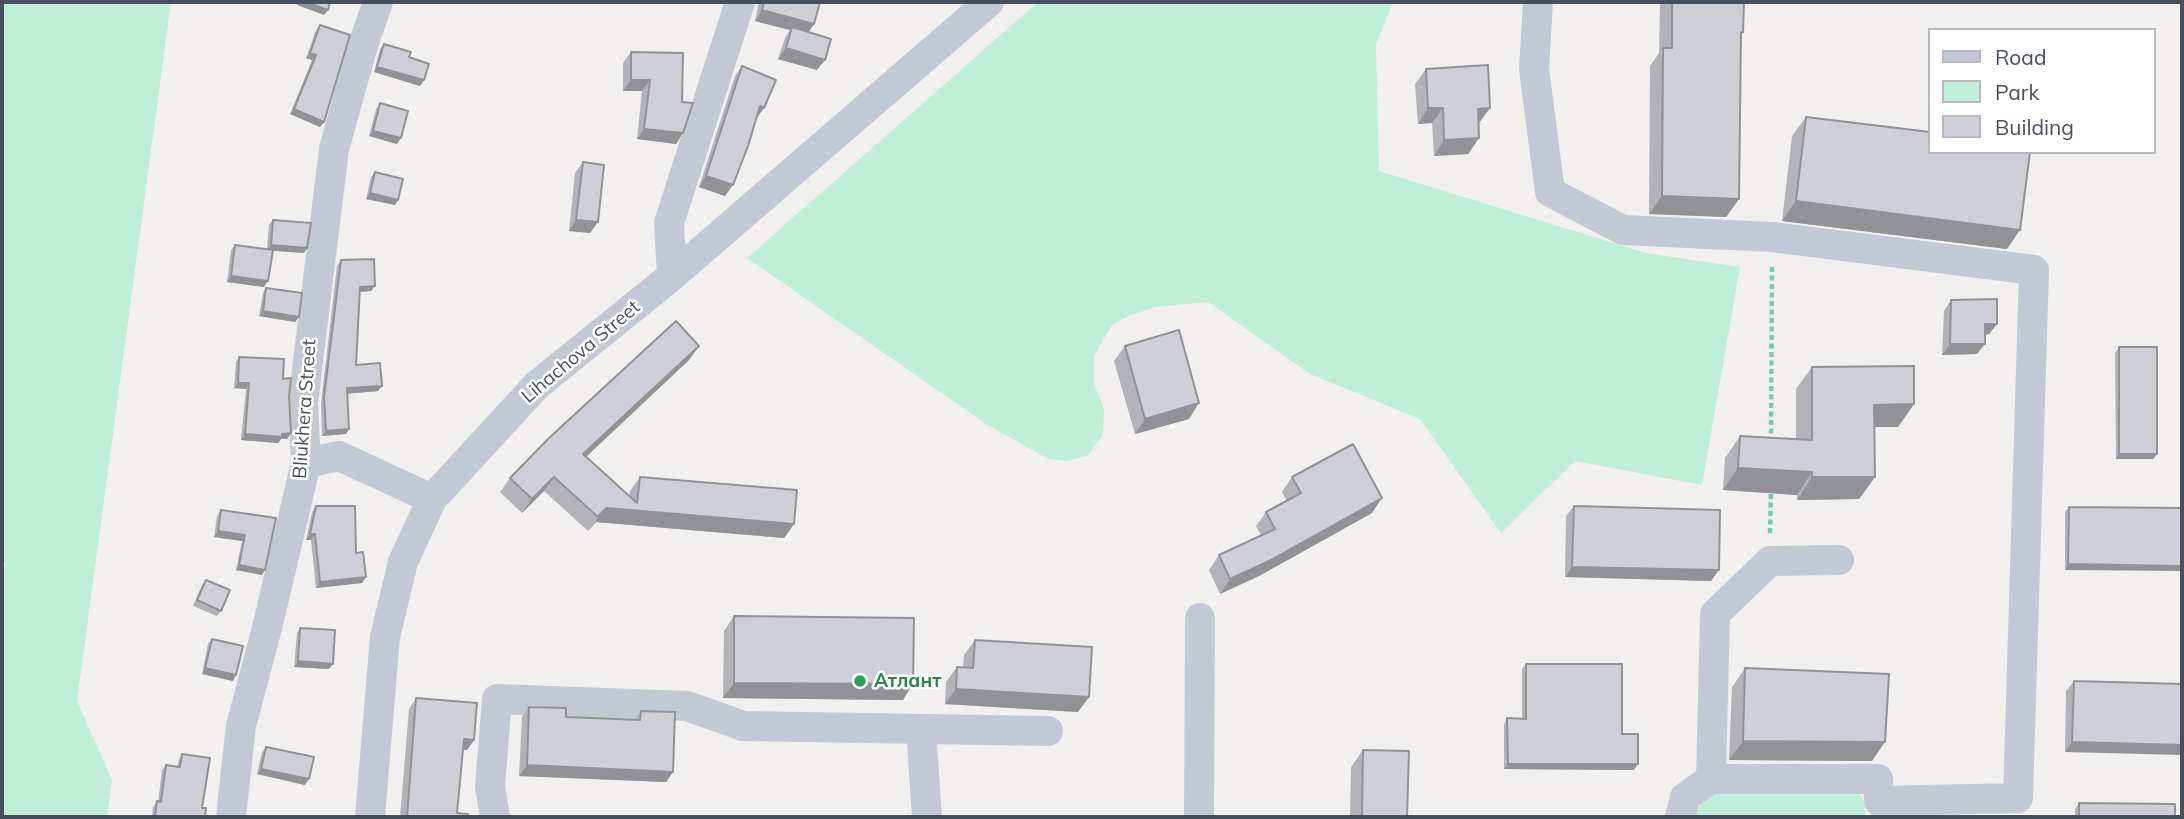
<!DOCTYPE html>
<meta charset="utf-8">
<style>
body{margin:0}
#map{position:relative;width:2184px;height:819px;overflow:hidden;background:#f2f0ef;font-family:Mulish,sans-serif}
canvas{display:block}
.frame{position:absolute;inset:0;border:4px solid #484f5c;pointer-events:none}
.legend{position:absolute;left:1928px;top:28px;width:228px;height:126px;box-sizing:border-box;background:#fff;border:2px solid #b6b9be;margin:0;padding:9px 12px;list-style:none;font-size:21px;color:#484f5c}
.legend li{display:flex;align-items:center;gap:14px;height:35px}
.legend b{width:35px;border:2px solid #b6b9be}
</style>
<div id="map">
<canvas width="2184" height="819"></canvas>
<div class="frame"></div>
<ul class="legend">
<li><b style="height:9px;background:#c3c9d4"></b>Road</li>
<li><b style="height:19px;background:#bfeed9"></b>Park</li>
<li><b style="height:19px;background:#cfd0d7"></b>Building</li>
</ul>
</div>
<script>
const ctx = document.querySelector('canvas').getContext('2d');
ctx.lineJoin = 'round';
function fillPath(path, color) {
  ctx.fillStyle = color;
  ctx.fill(path, 'evenodd');
}
function toPath(rows) {
  const path = new Path2D();
  for (const r of rows) {
    path.moveTo(r[0], r[1]);
    for (let i = 2; i < r.length; i += 2) path.lineTo(r[i], r[i + 1]);
  }
  return path;
}
function trace(path, color, width, dash) {
  ctx.strokeStyle = color;
  ctx.lineWidth = width;
  ctx.lineCap = dash ? 'butt' : 'round';
  ctx.setLineDash(dash || []);
  ctx.stroke(path);
}
function drawText(font, color, halo, rows, align = 'center') {
  ctx.font = font + ' Mulish,sans-serif';
  ctx.lineWidth = 5;
  ctx.setLineDash([]);
  ctx.textBaseline = 'middle';
  ctx.strokeStyle = halo;
  ctx.fillStyle = color;
  for (const [text, x, y, turn = 0] of rows) {
    ctx.save();
    ctx.translate(x, y);
    ctx.rotate((+turn || 0) * Math.PI / 180);
    ctx.textAlign = isNaN(turn) ? turn : align;
    if (halo) ctx.strokeText(text, 0, 0);
    ctx.fillText(text, 0, 0);
    ctx.restore();
  }
}
fillPath(toPath([
 [2,2,171,2,77,701,112,780,107,817,2,817,2,576,6,564,2,559],
 [1038,2,1393,2,1376,44,1379,171,1646,253,1740,267,1702,485,1575,461,1501,533,1420,419,1310,374,1208,302,1155,307,1129,316,1112,325,1094,356,1094,384,1104,409,1103,435,1087,456,1066,461,1048,459,986,424,747,258],
 [1714,792,1859,792,1865,804,1865,817,1694,817,1699,806]
]), '#bfeed9');
trace(toPath([
 [1771,442,1772,265],
 [1770,533,1771,489]
]), '#78cbb0', 4.5, [5, 3.5]);
trace(toPath([
 [1538,2,1534,69,1550,192,1623,230,1772,237,2034,270,2018,798,1879,801,1878,779,1711,779],
 [672,276,669,223,740,2],
 [306,463,339,456,432,499],
 [921,729,927,817],
 [231,817,241,726,267,628,306,463,303,402,334,149,363,45,378,2],
 [370,817,385,637,403,562,432,499,537,385,672,276,989,2],
 [495,817,490,787,497,699,687,706,743,726,1048,731],
 [1199,817,1200,618],
 [1680,817,1685,797,1711,779,1715,614,1770,561,1839,560]
]), '#c3c9d4', 30);
fillPath(toPath([
 [759,2,820,2,814,24,809,32,817,70,778,59,785,38,790,30,755,21],
 [1660,2,1744,2,1743,32,1741,36,1739,199,1726,217,1649,214,1650,66,1659,53],
 [320,25,324,122,320,127,290,114,312,60,306,58,316,30],
 [384,44,409,57,424,80,420,86,374,72,380,49],
 [631,52,682,102,683,133,676,144,637,139,642,91,623,91,623,63],
 [742,66,764,108,756,118,725,196,699,187,735,76],
 [1426,69,1479,123,1478,124,1479,138,1468,154,1434,156,1432,123,1418,124,1415,84],
 [380,103,397,144,369,136,376,109],
 [1806,117,2007,249,1782,221,1792,136],
 [583,162,590,233,569,231,575,173],
 [375,172,398,200,395,205,366,199,371,177],
 [273,220,304,253,273,251,264,287,227,282,231,250,235,245,267,249,269,225],
 [341,260,375,286,371,291,360,292,356,365,382,386,378,391,347,394,349,429,346,434,322,436,321,403,337,266],
 [266,288,299,317,295,322,259,316,263,293],
 [1951,300,1997,324,1989,334,1985,335,1977,354,1942,355,1944,311],
 [699,346,689,360,586,457,629,496,630,491,640,477,794,524,784,538,596,522,588,531,544,491,522,513,500,492,510,478],
 [1125,346,1189,419,1135,434,1114,361],
 [2119,347,2157,454,2153,459,2116,459,2115,353],
 [239,357,283,379,289,397,291,433,287,439,281,439,278,443,241,440,246,389,234,388,236,362],
 [1812,367,1914,404,1898,427,1874,427,1875,477,1859,499,1797,500,1797,495,1723,490,1725,458,1740,436,1796,439,1796,389],
 [1292,477,1372,513,1259,576,1220,594,1209,570,1219,555,1261,535,1256,526,1266,512,1287,501,1282,492],
 [316,506,356,553,362,583,316,588,311,540,306,540,312,512],
 [1574,506,1711,581,1565,577,1566,516],
 [2069,507,2182,508,2065,570,2065,512],
 [221,510,276,518,262,575,236,570,242,541,214,537,217,516],
 [206,580,221,611,217,616,193,606,202,585],
 [734,616,903,700,723,698,724,631],
 [300,628,329,669,294,667,297,633],
 [212,639,233,681,202,674,208,644],
 [975,640,1078,712,945,704,946,682,957,667,963,667,964,655],
 [1526,664,1622,734,1634,770,1504,769,1504,724,1507,718,1522,719,1522,669],
 [1745,668,1872,761,1729,760,1732,687],
 [2074,681,2182,684,2065,752,2066,691],
 [416,698,474,740,467,750,463,750,457,813,467,817,400,817,409,709],
 [529,707,566,717,634,720,641,711,673,772,666,782,519,776,522,717],
 [266,747,305,785,257,774,262,752],
 [1363,750,1407,817,1350,817,1351,767],
 [182,754,205,817,152,817,153,807,157,801,158,802,162,770,166,765,177,767,179,759],
 [2079,803,2175,817,2075,817,2075,809]
]), '#b2b3b9');
fillPath(toPath([
 [299,2,306,2,328,10,324,15,297,5],
 [762,10,814,24,806,35,792,27,790,30,755,21],
 [786,48,825,60,817,70,778,59],
 [310,53,316,55,312,60,306,58],
 [377,67,424,80,420,86,374,72],
 [631,80,650,80,642,91,623,91],
 [760,106,764,108,756,119,752,117],
 [1428,108,1443,108,1432,123,1418,124],
 [1490,108,1479,123,1467,124,1478,109],
 [294,109,324,122,320,127,290,114],
 [644,129,683,133,676,144,637,139],
 [373,131,401,138,397,144,369,136],
 [1479,138,1468,154,1434,156,1444,140],
 [706,176,733,185,725,196,699,187],
 [370,193,398,200,395,205,366,199],
 [1662,196,1739,199,1726,217,1649,214],
 [1796,201,2020,230,2007,249,1782,221],
 [576,220,598,222,590,233,569,231],
 [271,245,307,248,304,253,267,250],
 [231,276,268,281,264,287,227,282],
 [375,286,371,291,356,292,360,287],
 [263,311,299,317,295,322,259,316],
 [1985,324,1997,324,1989,334,1977,335],
 [1950,344,1985,344,1977,354,1942,355],
 [699,346,689,360,573,469,583,454],
 [238,383,249,383,246,389,234,388],
 [382,386,378,391,343,394,347,388],
 [1199,403,1189,419,1135,434,1145,419],
 [1914,404,1898,427,1858,427,1874,405],
 [349,429,346,434,322,436,326,431],
 [291,433,287,439,281,439,278,443,241,440,245,434],
 [2119,454,2157,454,2153,459,2116,459],
 [1738,468,1812,472,1797,495,1723,490],
 [554,477,544,491,522,513,532,499],
 [1812,477,1875,477,1859,499,1797,500],
 [1382,498,1372,513,1259,576,1220,594,1230,579],
 [606,508,794,524,784,538,596,522,588,531],
 [218,531,245,535,242,541,214,537],
 [310,534,315,534,311,540,306,540],
 [2068,564,2182,566,2182,571,2065,570],
 [239,565,265,570,262,575,236,570],
 [1572,567,1719,570,1711,581,1565,577],
 [366,577,362,583,316,588,320,582],
 [298,661,333,664,329,669,294,667],
 [205,668,236,675,233,681,202,674],
 [734,683,913,684,903,700,723,698],
 [956,689,1089,697,1078,712,945,704],
 [464,739,474,740,467,750,456,749],
 [1743,741,1885,742,1872,761,1729,760],
 [2072,742,2182,745,2182,755,2065,752],
 [1508,764,1638,764,1634,770,1504,769],
 [527,765,673,772,666,782,519,776],
 [261,769,309,779,305,785,257,774]
]), '#919296');
const building = toPath([
 [306,2,330,2,328,10,306,2],
 [764,2,820,2,814,24,762,10,764,2],
 [1672,2,1744,2,1743,32,1741,32,1739,199,1662,196,1663,48,1672,48,1672,2],
 [320,25,350,35,324,122,294,109,316,55,310,53,320,25],
 [792,27,831,39,825,60,786,48,792,27],
 [384,44,411,52,409,57,429,64,424,80,377,67,384,44],
 [631,52,683,53,682,102,693,103,683,133,644,129,650,80,631,80,631,52],
 [1488,65,1490,108,1478,109,1479,138,1444,140,1443,108,1428,108,1426,69,1488,65],
 [742,66,776,80,764,108,760,106,748,146,733,185,706,176,742,66],
 [380,103,408,111,401,138,373,131,380,103],
 [1806,117,1930,132,1930,152,2030,152,2020,230,1796,201,1806,117],
 [583,162,604,165,598,222,576,220,583,162],
 [375,172,403,179,398,200,370,193,375,172],
 [273,220,311,223,307,248,271,245,273,220],
 [235,245,273,250,268,281,231,276,235,245],
 [374,259,375,286,360,287,356,365,380,363,382,386,347,388,349,429,326,431,324,397,341,260,374,259],
 [266,288,302,293,299,317,263,311,266,288],
 [1997,299,1997,324,1985,324,1985,344,1950,344,1951,300,1997,299],
 [676,321,699,346,583,454,637,503,640,477,797,490,794,524,606,508,598,517,554,477,532,499,510,478,549,438,676,321],
 [1179,330,1199,403,1145,419,1125,346,1179,330],
 [2119,347,2157,347,2157,454,2119,454,2119,347],
 [239,357,284,359,283,379,291,378,289,397,291,433,282,434,282,437,245,434,249,383,238,383,239,357],
 [1914,366,1914,404,1874,405,1875,477,1812,477,1812,472,1738,468,1740,436,1812,440,1812,367,1914,366],
 [1353,444,1382,498,1269,561,1230,579,1219,555,1275,529,1266,512,1301,493,1292,477,1353,444],
 [316,506,355,506,356,553,363,552,366,577,320,582,315,534,310,534,316,506],
 [1574,506,1720,510,1719,570,1572,567,1574,506],
 [2069,507,2182,508,2182,566,2068,564,2069,507],
 [221,510,276,518,265,570,239,565,245,535,218,531,221,510],
 [206,580,230,590,221,611,197,600,206,580],
 [734,616,914,618,913,684,734,683,734,616],
 [300,628,335,630,333,664,298,661,300,628],
 [212,639,243,646,236,675,205,668,212,639],
 [975,640,1092,647,1089,697,956,689,957,667,973,668,975,640],
 [1526,664,1622,664,1622,734,1638,734,1638,764,1508,764,1507,718,1526,719,1526,664],
 [1745,668,1889,674,1885,742,1743,741,1745,668],
 [2074,681,2182,684,2182,745,2072,742,2074,681],
 [416,698,477,703,474,740,464,739,457,813,468,814,467,817,407,817,416,698],
 [529,707,566,708,566,717,640,720,641,711,675,712,673,772,527,765,529,707],
 [266,747,314,757,309,779,261,769,266,747],
 [1363,750,1409,751,1407,817,1362,817,1363,750],
 [182,754,210,758,202,808,206,808,205,817,155,817,157,801,161,802,166,765,180,767,182,754],
 [2079,803,2175,804,2175,817,2079,817,2079,803]
]);
fillPath(building, '#cfd0d7');
trace(building, '#919296', 2);
for (const [x, y, r, color] of [
 [860,681,7,"#2e9e5b"]
]) {
  const dot = new Path2D();
  dot.arc(x, y, r, 0, 2 * Math.PI);
  ctx.fillStyle = color;
  ctx.fill(dot);
  trace(dot, '#fff', 2.5);
}
drawText('19px', '#484f5c', '#fff', [
 ["Lihachova Street",581,352,-40],
 ["Bliukhera Street",305,409,-86]
]);
drawText('bold 19px', '#27864d', '#fff', [
 ["Атлант",874,681]
], 'left');
</script>
